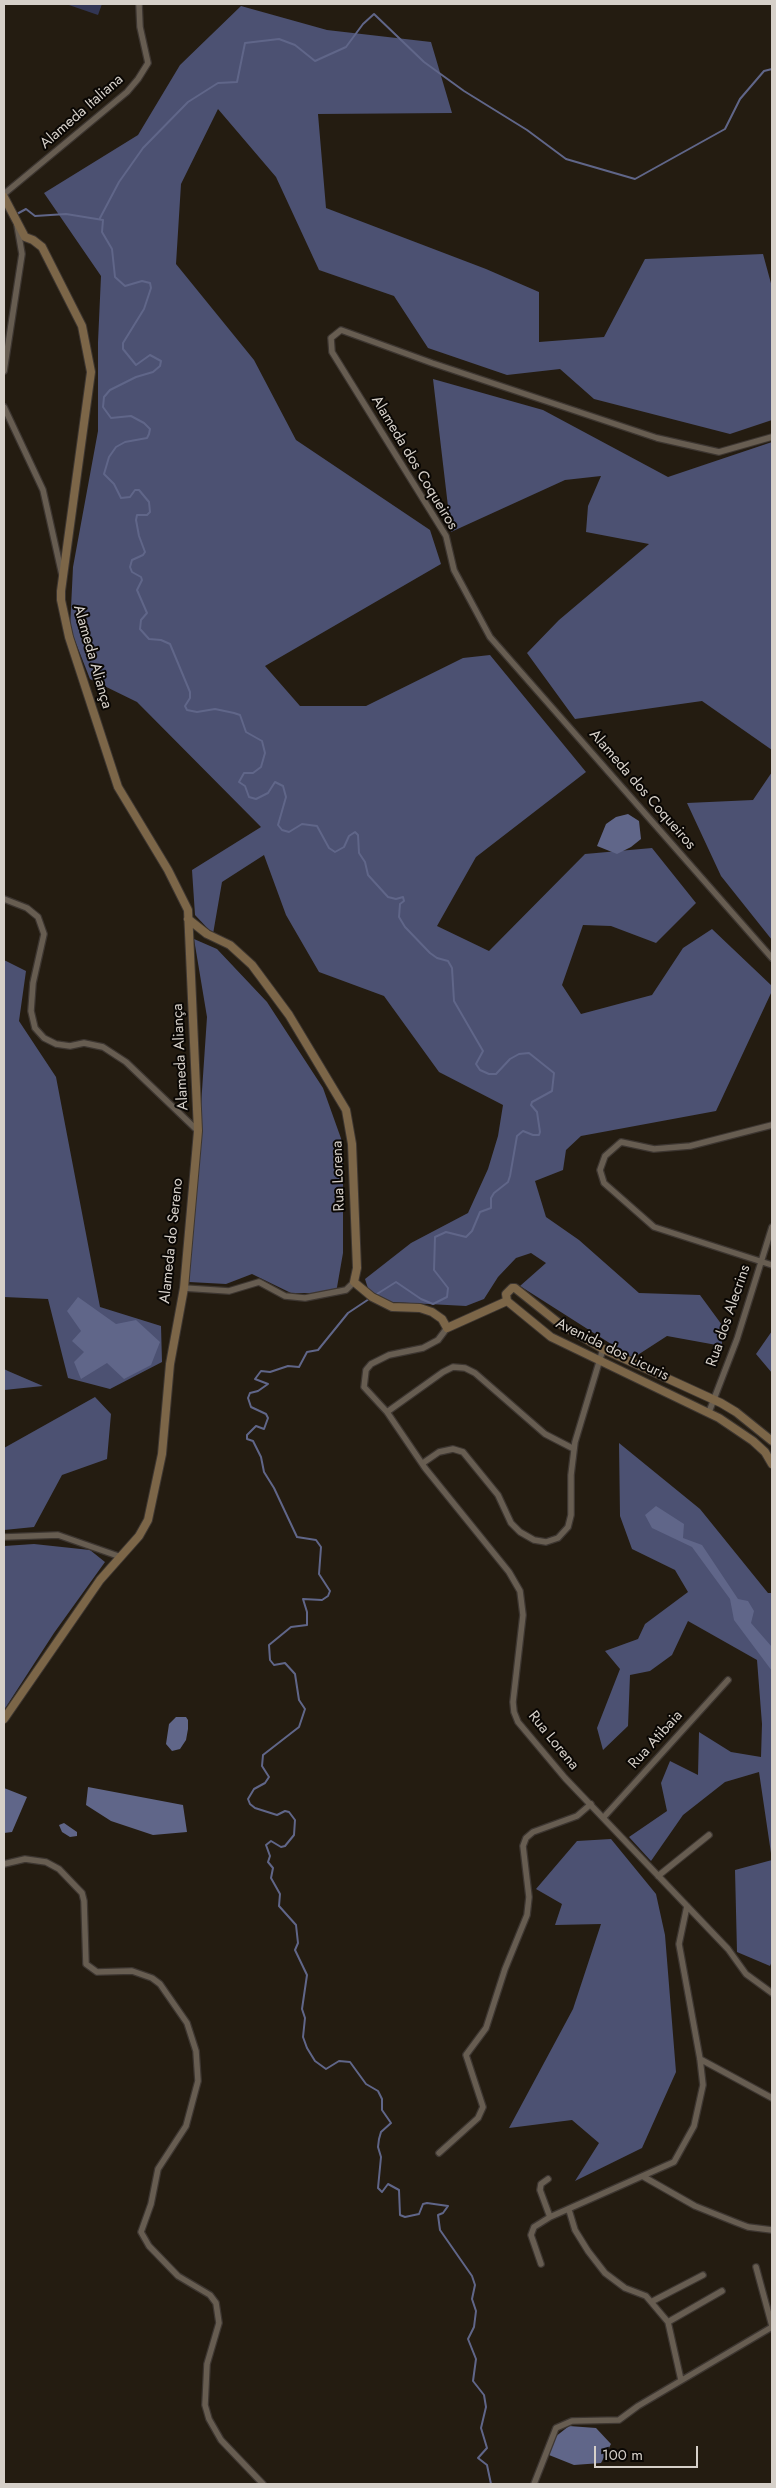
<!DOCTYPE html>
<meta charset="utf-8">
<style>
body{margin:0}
#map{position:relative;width:776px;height:2488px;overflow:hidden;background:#241c11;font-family:Jost,sans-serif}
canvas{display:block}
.frame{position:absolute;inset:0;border:5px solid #d6d0c9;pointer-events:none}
.scale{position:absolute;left:594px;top:2446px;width:104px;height:22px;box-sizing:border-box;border:2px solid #d6d0c9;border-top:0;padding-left:6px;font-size:15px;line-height:18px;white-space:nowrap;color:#d6d0c9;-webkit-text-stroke:4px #0a0704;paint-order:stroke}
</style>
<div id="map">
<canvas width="776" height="2488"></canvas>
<div class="frame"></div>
<div class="scale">100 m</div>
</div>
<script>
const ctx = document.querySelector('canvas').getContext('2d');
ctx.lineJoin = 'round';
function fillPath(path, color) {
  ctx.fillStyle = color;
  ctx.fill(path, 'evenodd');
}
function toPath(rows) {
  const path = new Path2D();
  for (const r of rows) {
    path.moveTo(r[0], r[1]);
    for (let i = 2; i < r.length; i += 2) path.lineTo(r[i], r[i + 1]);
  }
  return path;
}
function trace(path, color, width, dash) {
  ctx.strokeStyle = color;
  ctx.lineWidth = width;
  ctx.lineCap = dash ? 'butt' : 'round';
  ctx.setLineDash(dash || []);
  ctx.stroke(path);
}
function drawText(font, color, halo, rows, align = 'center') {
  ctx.font = font + ' Jost,sans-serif';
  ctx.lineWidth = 4;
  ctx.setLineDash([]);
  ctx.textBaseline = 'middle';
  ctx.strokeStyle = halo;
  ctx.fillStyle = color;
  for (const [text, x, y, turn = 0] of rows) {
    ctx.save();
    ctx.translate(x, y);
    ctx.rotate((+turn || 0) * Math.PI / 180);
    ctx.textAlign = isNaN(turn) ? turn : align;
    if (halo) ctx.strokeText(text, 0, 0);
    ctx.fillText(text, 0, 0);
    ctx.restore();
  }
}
fillPath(toPath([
 [66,4,102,4,98,15]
]), '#323654');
fillPath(toPath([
 [241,6,327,30,431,42,452,113,318,114,326,208,486,269,539,292,539,342,604,337,645,259,763,254,772,287,772,420,730,434,594,399,560,369,507,375,428,348,394,296,319,270,276,177,218,109,181,184,176,264,254,360,296,440,430,530,441,564,265,666,300,706,366,706,463,658,490,655,586,772,476,857,437,926,489,951,585,854,652,848,696,903,656,943,611,926,583,925,562,985,581,1014,652,995,683,948,712,929,772,986,772,991,716,1111,581,1136,566,1150,563,1170,535,1181,546,1217,579,1240,639,1293,700,1295,722,1325,722,1346,667,1336,633,1358,520,1286,546,1263,531,1253,516,1258,498,1277,484,1299,466,1306,372,1301,365,1279,411,1243,468,1213,488,1169,498,1136,503,1105,439,1072,384,996,319,972,286,915,264,855,222,882,213,934,195,915,192,870,261,827,137,702,90,679,70,628,73,567,98,431,98,342,101,276,44,193,138,135,180,65],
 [433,379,543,410,668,477,772,442,772,750,702,701,575,719,527,653,559,620,649,544,586,532,588,506,601,476,565,480,451,532],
 [772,772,772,940,721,876,687,803,753,800],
 [194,939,217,949,267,1002,323,1088,343,1144,343,1253,336,1293,291,1293,252,1274,226,1284,189,1282,207,1017],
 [4,960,26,971,19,1021,56,1077,100,1307,161,1326,162,1362,110,1389,68,1378,48,1299,4,1297],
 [772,1331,772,1373,756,1354],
 [4,1369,8,1371,43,1386,4,1390],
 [95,1397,111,1414,107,1459,62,1475,34,1527,4,1530,4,1448],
 [619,1443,700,1509,768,1593,772,1593,772,1961,770,1966,737,1952,735,1870,772,1860,759,1772,725,1782,683,1815,651,1861,629,1837,667,1811,661,1783,670,1761,698,1775,699,1732,731,1752,761,1757,762,1724,757,1660,688,1621,672,1655,650,1671,630,1675,628,1726,603,1750,597,1728,620,1669,605,1651,638,1639,645,1624,688,1592,675,1570,632,1549,620,1516],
 [34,1544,90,1550,105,1562,54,1633,4,1710,4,1546],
 [611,1839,656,1894,665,1935,676,2072,642,2148,575,2181,599,2143,572,2120,509,2128,573,2009,601,1924,555,1925,562,1904,536,1889,577,1841]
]), '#4c5172');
fillPath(toPath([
 [628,814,639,821,641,839,631,847,617,854,597,846,606,824,616,817],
 [78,1297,116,1324,136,1320,160,1342,151,1365,124,1379,107,1363,81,1379,74,1362,84,1352,72,1341,81,1331,67,1311],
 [656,1506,684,1524,683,1538,702,1545,738,1599,748,1601,754,1611,751,1623,772,1647,772,1671,734,1620,730,1599,692,1547,652,1528,645,1515],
 [176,1717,186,1717,188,1720,188,1729,186,1740,180,1749,172,1751,166,1744,169,1724],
 [88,1787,183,1805,187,1832,153,1835,111,1821,86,1805],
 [4,1788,27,1797,12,1832,4,1833],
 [64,1823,77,1832,77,1836,70,1837,62,1832,59,1825],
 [569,2426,596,2428,611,2444,601,2463,574,2465,549,2455,555,2437]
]), '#606689');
trace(toPath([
 [15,215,26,209,35,216,66,214,103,220,102,232,112,249,115,277,125,286,142,281,150,283,151,288,144,309,123,343,123,349,136,365,150,355,161,361,160,366,153,372,136,377,110,390,104,397,103,407,111,418,131,416,144,423,150,429,149,434,147,438,125,442,116,447,109,457,104,474,114,484,121,498,130,497,135,490,139,490,149,502,150,512,147,515,137,515,136,520,139,536,145,552,143,555,132,560,130,567,132,572,141,577,142,580,137,590,147,613,141,620,140,629,149,639,161,640,170,644,190,692,190,698,185,706,187,710,197,712,215,709,234,713,240,715,246,732,262,741,265,753,261,767,253,773,244,773,239,782,245,786,249,797,256,799,268,793,275,782,283,786,286,797,278,825,282,830,289,832,302,824,317,826,329,848,335,852,344,847,349,836,355,832,358,835,359,853,365,862,368,875,388,897,396,899,403,897,404,901,400,904,399,917,405,927,430,953,437,958,448,961,452,968,454,1001,483,1051,476,1064,480,1070,489,1074,496,1074,510,1059,519,1054,529,1053,554,1073,552,1091,532,1102,531,1105,537,1112,540,1132,539,1135,533,1135,523,1131,517,1136,510,1176,508,1182,494,1193,491,1198,491,1208,480,1212,472,1231,466,1237,446,1232,435,1237,434,1270,448,1288,447,1297,433,1304,421,1299,396,1282,377,1294],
 [100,218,119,182,143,148,188,102,218,83,237,82,245,43,279,39,295,45,315,61,346,47,363,24,374,14,424,62,464,91,527,130,566,159,635,179,725,129,740,99,764,71,772,69],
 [369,1299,348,1313,318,1350,307,1352,299,1367,288,1366,270,1372,261,1371,255,1379,268,1384,258,1391,250,1393,248,1398,251,1407,266,1414,268,1418,264,1429,256,1426,247,1435,247,1439,253,1441,261,1457,264,1472,274,1488,297,1537,316,1540,321,1547,319,1574,330,1591,328,1596,322,1600,303,1599,307,1612,307,1625,291,1627,269,1645,270,1660,274,1665,285,1663,295,1674,299,1700,305,1709,299,1727,263,1755,262,1766,269,1777,265,1783,254,1789,248,1799,250,1804,255,1808,277,1815,285,1811,289,1812,295,1820,294,1835,285,1846,281,1847,271,1841,266,1845,270,1856,268,1862,273,1868,271,1878,280,1894,279,1906,296,1925,298,1943,295,1950,307,1975,302,2009,305,2018,303,2037,307,2048,315,2061,326,2069,339,2061,350,2062,366,2084,378,2091,382,2099,382,2110,391,2123,381,2132,379,2139,378,2147,381,2157,378,2188,382,2192,388,2184,399,2190,400,2215,405,2217,419,2214,423,2204,427,2203,448,2206,443,2213,438,2215,440,2230,472,2276,475,2285,472,2299,476,2311,474,2327,468,2339,476,2359,473,2381,484,2395,486,2407,481,2428,487,2448,478,2458,487,2465,491,2484]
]), '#606689', 2);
const street = toPath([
 [4,194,127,92,138,79,148,63,140,27,139,4],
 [4,371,22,254,17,225],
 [4,407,43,490,62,575],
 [772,437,719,452,657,438,432,363,341,330,331,338,332,352,446,536,454,570,490,637,772,958],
 [4,899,27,908,38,917,44,934,33,983,31,1011,35,1028,44,1038,56,1044,70,1046,84,1043,103,1047,126,1062,198,1131],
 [772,1125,690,1146,654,1149,621,1142,605,1156,600,1170,604,1183,654,1227,772,1265],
 [184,1288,229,1291,259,1282,285,1296,305,1298,346,1290,354,1282],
 [447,1328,438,1340,423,1348,389,1355,371,1364,366,1370,364,1387,387,1412,425,1468,509,1572,520,1591,523,1615,513,1702,514,1712,518,1722,565,1778,728,1949,746,1974,772,1993],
 [387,1412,443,1372,453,1367,465,1368,475,1373,545,1434,574,1449],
 [709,1412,737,1339,772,1227],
 [423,1463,439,1452,453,1449,463,1452,498,1495,511,1523,520,1532,534,1540,546,1542,558,1538,568,1527,571,1515,571,1475,575,1442,603,1349],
 [4,1537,58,1535,121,1557],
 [603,1818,728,1680],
 [4,1864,25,1859,46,1862,59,1869,82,1893,84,1901,86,1964,97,1972,132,1971,152,1978,160,1984,187,2023,196,2051,198,2081,186,2126,158,2169,151,2204,141,2232,149,2246,178,2276,210,2295,216,2303,219,2323,207,2364,205,2405,209,2419,221,2440,263,2484],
 [658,1876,709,1835],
 [700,2059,772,2098],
 [439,2153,478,2118,483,2107,466,2055,486,2028,505,1969,527,1915,529,1897,523,1846,526,1838,533,1832,577,1816,591,1804],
 [644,2177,695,2206,735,2222,748,2227,772,2230],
 [548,2179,541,2184,540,2190,550,2217],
 [569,2210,575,2230,588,2251,605,2273,625,2288,646,2296,668,2322,681,2380],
 [541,2264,531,2235,534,2227,550,2217,674,2162,694,2126,703,2085,700,2059,679,1944,687,1906],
 [756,2267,772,2326],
 [651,2302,703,2275],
 [668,2322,722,2291],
 [534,2484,556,2428,572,2421,619,2420,638,2406,772,2327]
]);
const secondary = toPath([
 [4,197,25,237,33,240,42,247,82,326,91,372,61,591,61,600,69,637,118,787,168,870,188,910,198,1131,184,1288,170,1364,162,1454,148,1520,139,1536,100,1580,4,1719],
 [188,919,207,934,230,945,252,965,289,1015,346,1110,352,1144,357,1268,354,1282,372,1297,392,1307,420,1308,432,1312,442,1319,447,1328,507,1301],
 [772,1441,736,1412,721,1403,603,1349,560,1324,515,1288,512,1288,506,1294,507,1301,551,1337,719,1418,753,1441,765,1452,772,1464]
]);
trace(street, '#3d3631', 8);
trace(secondary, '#3d3631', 10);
trace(street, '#675d51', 5.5);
trace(secondary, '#7c6648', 8);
drawText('15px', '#d6d0c9', '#0a0704', [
 ["Alameda Italiana",82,112,-41],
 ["Alameda dos Coqueiros",414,463,59],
 ["Alameda Aliança",92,657,74],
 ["Alameda dos Coqueiros",642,790,49],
 ["Alameda Aliança",181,1057,-93],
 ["Rua Lorena",339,1176,-92],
 ["Alameda do Sereno",172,1241,-84],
 ["Rua dos Alecrins",729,1316,-71],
 ["Avenida dos Licuris",612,1350,26],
 ["Rua Atibaia",656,1740,-48],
 ["Rua Lorena",553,1741,51]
]);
</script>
